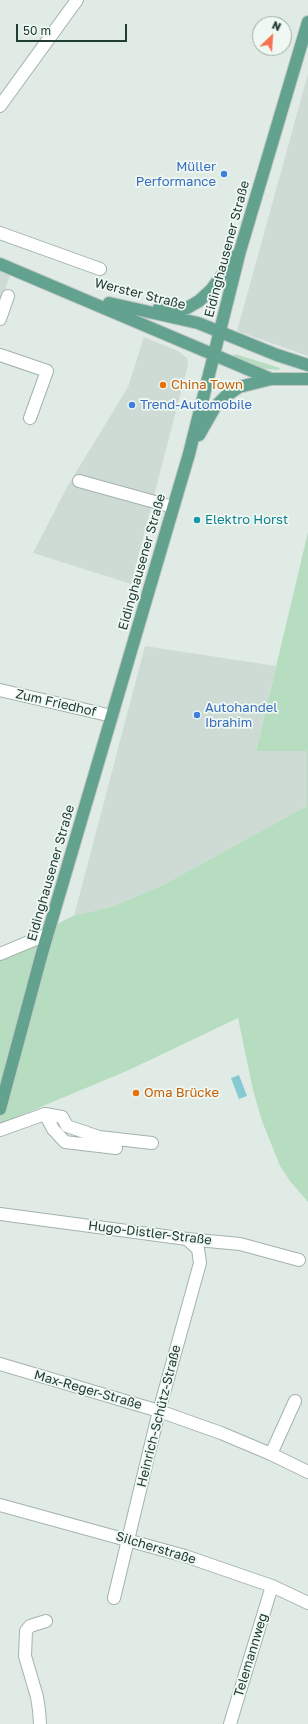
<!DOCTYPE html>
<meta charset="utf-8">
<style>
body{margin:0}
#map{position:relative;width:308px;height:1724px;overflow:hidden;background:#e0ebe5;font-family:"Golos Text",sans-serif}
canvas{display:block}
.north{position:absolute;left:252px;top:16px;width:40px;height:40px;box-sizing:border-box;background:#f0f8f3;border:1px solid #9dada6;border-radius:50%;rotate:25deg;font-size:11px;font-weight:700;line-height:16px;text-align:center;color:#203c33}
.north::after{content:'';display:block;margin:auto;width:14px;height:18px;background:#f67253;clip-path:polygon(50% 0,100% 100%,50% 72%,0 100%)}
.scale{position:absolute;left:16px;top:24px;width:111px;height:18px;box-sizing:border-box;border:2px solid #203c33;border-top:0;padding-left:5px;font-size:12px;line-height:14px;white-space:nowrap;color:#203c33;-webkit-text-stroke:3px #f0f8f3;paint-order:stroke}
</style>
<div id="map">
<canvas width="308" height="1724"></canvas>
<div class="north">N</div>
<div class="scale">50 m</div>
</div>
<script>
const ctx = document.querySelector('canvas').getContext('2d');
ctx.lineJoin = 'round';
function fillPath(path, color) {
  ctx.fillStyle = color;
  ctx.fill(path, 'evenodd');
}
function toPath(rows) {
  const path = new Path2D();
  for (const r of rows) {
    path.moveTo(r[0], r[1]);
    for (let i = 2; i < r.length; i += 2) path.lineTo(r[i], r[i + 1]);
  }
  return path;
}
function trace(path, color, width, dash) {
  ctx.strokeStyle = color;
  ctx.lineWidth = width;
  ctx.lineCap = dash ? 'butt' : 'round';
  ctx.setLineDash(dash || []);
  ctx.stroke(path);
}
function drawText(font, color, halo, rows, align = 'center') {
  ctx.font = font + ' "Golos Text",sans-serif';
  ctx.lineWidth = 3.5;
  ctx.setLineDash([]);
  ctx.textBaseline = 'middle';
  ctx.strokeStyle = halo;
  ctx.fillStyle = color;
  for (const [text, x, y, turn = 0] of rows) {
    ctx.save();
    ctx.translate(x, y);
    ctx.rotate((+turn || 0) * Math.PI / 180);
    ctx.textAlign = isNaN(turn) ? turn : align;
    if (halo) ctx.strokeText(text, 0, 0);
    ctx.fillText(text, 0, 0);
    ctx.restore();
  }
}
fillPath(toPath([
 [308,74,308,356,237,331],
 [0,267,11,272,0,304],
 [144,337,178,351,187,358,188,365,131,584,33,553,67,487,128,387],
 [145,646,276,666,256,750,308,751,307,806,163,885,111,907,74,916]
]), '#cedbd4');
fillPath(toPath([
 [235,354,280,368,279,370,257,368,233,357],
 [308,532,308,1202,290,1181,280,1166,262,1121,253,1090,238,1018,129,1070,0,1124,0,953,73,916,111,907,163,885,307,806,307,751,256,751]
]), '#b7ddc0');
fillPath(toPath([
 [239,1075,247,1096,239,1099,231,1078]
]), '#85cad2');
const minor = toPath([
 [0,106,77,0],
 [0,233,100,269],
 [0,319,8,296],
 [0,355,47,371,30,418],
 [79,481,173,507],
 [0,690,112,716],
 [0,954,48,934],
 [45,1114,53,1129,65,1142,116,1148],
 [0,1130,45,1114,62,1117,67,1126,99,1137,152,1143],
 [0,1214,187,1239,240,1244,299,1260],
 [0,1364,159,1411,221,1433,271,1454,308,1472],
 [271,1454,295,1401],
 [0,1505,185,1556,272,1586,308,1603],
 [114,1598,159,1411,200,1263,198,1249,187,1239],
 [40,1724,39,1710,37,1697,25,1656,26,1631,30,1626,46,1621],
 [230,1724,272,1586]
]);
const major = toPath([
 [0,264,271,379],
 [109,303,198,323,277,355,308,365],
 [159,308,173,310,187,308,199,301,211,290,237,255],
 [199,435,215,407,226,396,239,387,271,379,308,379],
 [0,1109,42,953,189,454,240,251,308,22]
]);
trace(minor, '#a3b3ac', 14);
trace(major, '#c1c8c6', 14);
trace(minor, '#fff', 12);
trace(major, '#63a28e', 12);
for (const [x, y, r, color] of [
 [224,174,4,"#3f7fe0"],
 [163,385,4,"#e8710a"],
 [132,405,4,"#3f7fe0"],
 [197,520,4,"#0f9aa8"],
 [197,715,4,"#3f7fe0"],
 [136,1093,4,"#e8710a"]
]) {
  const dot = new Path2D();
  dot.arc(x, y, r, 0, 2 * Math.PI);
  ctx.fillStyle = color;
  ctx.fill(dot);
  trace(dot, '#f0f8f3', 1.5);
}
drawText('13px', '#366cbe', '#f0f8f3', [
 ["Müller",216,167,"right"],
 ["Performance",216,182,"right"],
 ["Trend-Automobile",140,405],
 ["Autohandel",205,708],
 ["Ibrahim",205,723]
], 'left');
drawText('13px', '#203c33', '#f0f8f3', [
 ["Eidinghausener Straße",227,249,-75],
 ["Werster Straße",140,294,14],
 ["Eidinghausener Straße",142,562,-74],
 ["Zum Friedhof",56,703,13],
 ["Eidinghausener Straße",51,873,-74],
 ["Hugo-Distler-Straße",150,1233,7],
 ["Max-Reger-Straße",88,1390,16],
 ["Heinrich-Schütz-Straße",159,1416,-76],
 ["Silcherstraße",156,1548,17],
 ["Telemannweg",251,1655,-73]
]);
drawText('13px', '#c56008', '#f0f8f3', [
 ["China Town",171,385],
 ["Oma Brücke",144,1093]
], 'left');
drawText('13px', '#0d838f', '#f0f8f3', [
 ["Elektro Horst",205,520]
], 'left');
</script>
